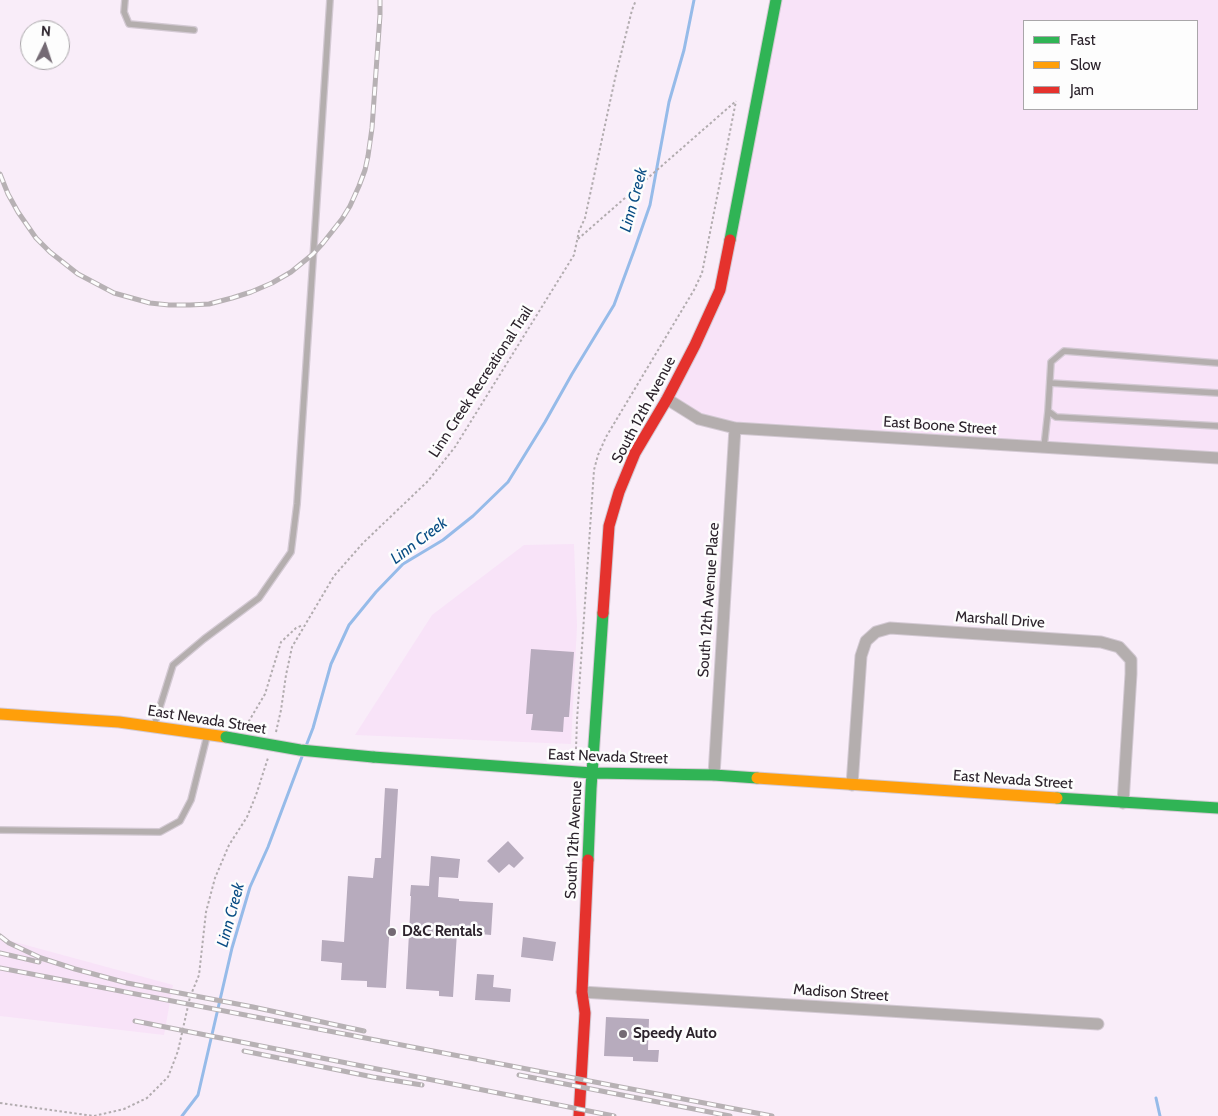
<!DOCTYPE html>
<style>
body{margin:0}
#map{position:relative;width:1218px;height:1116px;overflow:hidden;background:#f9edf9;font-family:Cabin,sans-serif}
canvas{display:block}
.legend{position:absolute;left:1023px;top:20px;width:175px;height:90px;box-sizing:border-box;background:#fdfdfd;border:1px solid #a9a6a9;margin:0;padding:6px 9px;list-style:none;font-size:15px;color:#2c232c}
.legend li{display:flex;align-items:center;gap:10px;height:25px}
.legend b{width:25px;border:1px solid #a9a6a9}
.north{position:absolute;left:20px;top:20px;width:50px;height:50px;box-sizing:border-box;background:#fdfdfd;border:1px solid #a9a6a9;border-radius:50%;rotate:4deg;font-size:14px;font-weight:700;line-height:20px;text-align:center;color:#2c232c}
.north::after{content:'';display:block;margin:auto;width:18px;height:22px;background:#746a74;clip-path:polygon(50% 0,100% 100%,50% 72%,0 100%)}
</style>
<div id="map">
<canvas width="1218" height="1116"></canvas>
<ul class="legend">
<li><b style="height:6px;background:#30b455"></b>Fast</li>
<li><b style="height:6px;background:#ff9f0a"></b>Slow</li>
<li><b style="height:6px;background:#e5322d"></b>Jam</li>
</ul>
<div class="north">N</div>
</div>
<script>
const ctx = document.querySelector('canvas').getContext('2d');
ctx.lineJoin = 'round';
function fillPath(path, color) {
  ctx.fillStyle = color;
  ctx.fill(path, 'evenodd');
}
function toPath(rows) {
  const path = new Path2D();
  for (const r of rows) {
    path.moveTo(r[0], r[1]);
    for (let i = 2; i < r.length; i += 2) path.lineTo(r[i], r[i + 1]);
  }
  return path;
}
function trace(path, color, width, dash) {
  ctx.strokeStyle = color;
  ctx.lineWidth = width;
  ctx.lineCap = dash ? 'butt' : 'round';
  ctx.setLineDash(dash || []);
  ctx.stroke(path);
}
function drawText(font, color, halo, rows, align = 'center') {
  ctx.font = font + ' Cabin,sans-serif';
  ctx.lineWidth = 5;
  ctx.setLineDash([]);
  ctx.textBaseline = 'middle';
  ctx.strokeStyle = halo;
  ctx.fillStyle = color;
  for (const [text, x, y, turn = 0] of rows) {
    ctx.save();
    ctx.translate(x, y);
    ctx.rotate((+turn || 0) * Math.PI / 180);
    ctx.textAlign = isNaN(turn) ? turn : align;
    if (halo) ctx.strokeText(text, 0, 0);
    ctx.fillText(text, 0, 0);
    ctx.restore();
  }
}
fillPath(toPath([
 [776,0,1218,0,1218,458,735,428,667,399,720,290],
 [1024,21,1197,21,1197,109,1024,109],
 [574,544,577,626,571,744,355,735,432,615,524,545],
 [0,938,173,985,164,1035,0,1016]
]), '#f8e3f8');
trace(toPath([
 [306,746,313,728,331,664,349,625,376,592,403,564,443,540,473,516,508,482,545,422,572,374,614,305,635,248,650,205,669,102,684,50,694,0],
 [1156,1098,1160,1116],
 [182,1116,198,1095,232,948,250,887,268,847,303,754]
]), '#96bbe9', 3);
fillPath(toPath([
 [531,649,574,652,569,717,564,717,563,732,531,730,533,714,526,714],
 [385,788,398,789,386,988,367,987,367,981,341,980,342,963,321,961,322,940,344,942,348,876,373,878,375,858,381,858],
 [508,841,524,858,514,868,509,864,499,873,487,861],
 [431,856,460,859,458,878,439,877,438,897,459,899,459,901,493,903,491,935,457,932,453,997,439,996,439,991,406,989,411,896,410,896,411,885,429,886],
 [523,937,556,942,553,961,521,957],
 [477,974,494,975,493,987,511,989,510,1002,475,1000],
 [606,1017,649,1019,648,1050,659,1050,658,1062,633,1061,633,1057,604,1056]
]), '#b7abbd');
const lane = toPath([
 [125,0,124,12,129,24,194,30],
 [1218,363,1064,351,1051,362,1048,411,1056,417,1218,426],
 [1050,383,1218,393],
 [1044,447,1048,411],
 [154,726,173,665,204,639,259,598,291,552,297,504,330,0],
 [0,830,160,832,180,821,191,800,207,736]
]);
const street = toPath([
 [667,399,699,419,735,428,1218,458],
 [714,775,735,428],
 [852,785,861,656,866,641,876,632,890,628,1101,642,1119,647,1131,660,1131,674,1123,803],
 [582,992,1098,1024]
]);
const fast = toPath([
 [730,240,776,0],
 [373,757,592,773,714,775,757,778],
 [1057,798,1218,808],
 [588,860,591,788,603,613]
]);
const slow = toPath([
 [0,714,119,722,226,737],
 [757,778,1057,798]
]);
const jam = toPath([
 [603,613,609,526,619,492,635,453,667,399,695,345,720,290,730,240],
 [579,1116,585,1013,582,992,588,860]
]);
trace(lane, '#d3c9d3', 8);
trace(street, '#d3c9d3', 13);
trace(fast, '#d3c9d3', 13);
trace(slow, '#d3c9d3', 13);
trace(jam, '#d3c9d3', 13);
trace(toPath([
 [578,239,736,101],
 [246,726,265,694,281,642,296,628,303,625],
 [276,732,281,710,286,675,292,647,334,576,363,543,428,481,455,447,574,255,579,231,585,218,616,74,632,10,636,0],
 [576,749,577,720,594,470,598,455,606,437,694,290,702,273,736,101],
 [0,1103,94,1116,124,1109,147,1098,168,1077,178,1051,190,997,199,975,206,912,215,878,229,845,247,817,256,795,268,758]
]), '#b2acaf', 2, [2.5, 2.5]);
trace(lane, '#b4aeae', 5.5);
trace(street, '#b4aeae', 11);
trace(fast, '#30b455', 11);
trace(slow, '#ff9f0a', 11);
trace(jam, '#e5322d', 11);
const rail = toPath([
 [0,174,8,194,18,212,36,238,50,252,78,274,114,293,150,303,169,305,190,305,209,304,232,298,251,292,272,283,291,272,313,254,323,243,342,219,350,206,359,186,365,170,368,156,372,128,380,15,380,0],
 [0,936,9,943,41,958,75,969,127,983,253,1007,364,1031],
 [0,953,39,962],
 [0,968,772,1116],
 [135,1021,614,1116],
 [244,1051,373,1077,422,1085],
 [519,1075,730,1116]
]);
trace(rail, '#b7b1b4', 5);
trace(rail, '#fdfdfd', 3, [9]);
const fastBridge = toPath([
 [226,737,300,750,373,757]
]);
trace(fastBridge, '#d3c9d3', 13, []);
trace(fastBridge, '#30b455', 11);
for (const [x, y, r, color] of [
 [392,932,5,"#746a74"],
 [623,1034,5,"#746a74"]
]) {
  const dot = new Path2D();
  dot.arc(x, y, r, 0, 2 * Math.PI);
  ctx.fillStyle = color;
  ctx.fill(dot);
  trace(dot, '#fdfdfd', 2);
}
drawText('15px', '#2c232c', '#fdfdfd', [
 ["Linn Creek Recreational Trail",481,382,-57],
 ["South 12th Avenue",644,410,-62],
 ["East Boone Street",940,426,4],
 ["South 12th Avenue Place",709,600,-86],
 ["Marshall Drive",1000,620,4],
 ["East Nevada Street",207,720,9],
 ["East Nevada Street",608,757,2],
 ["East Nevada Street",1013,780,4],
 ["South 12th Avenue",574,840,-87],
 ["Madison Street",841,993,4]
]);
drawText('bold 15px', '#2c232c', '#fdfdfd', [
 ["D&C Rentals",402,932],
 ["Speedy Auto",633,1034]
], 'left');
drawText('italic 16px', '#094d84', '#fdfdfd', [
 ["Linn Creek",634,200,-75],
 ["Linn Creek",419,541,-37],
 ["Linn Creek",231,915,-75]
]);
</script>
